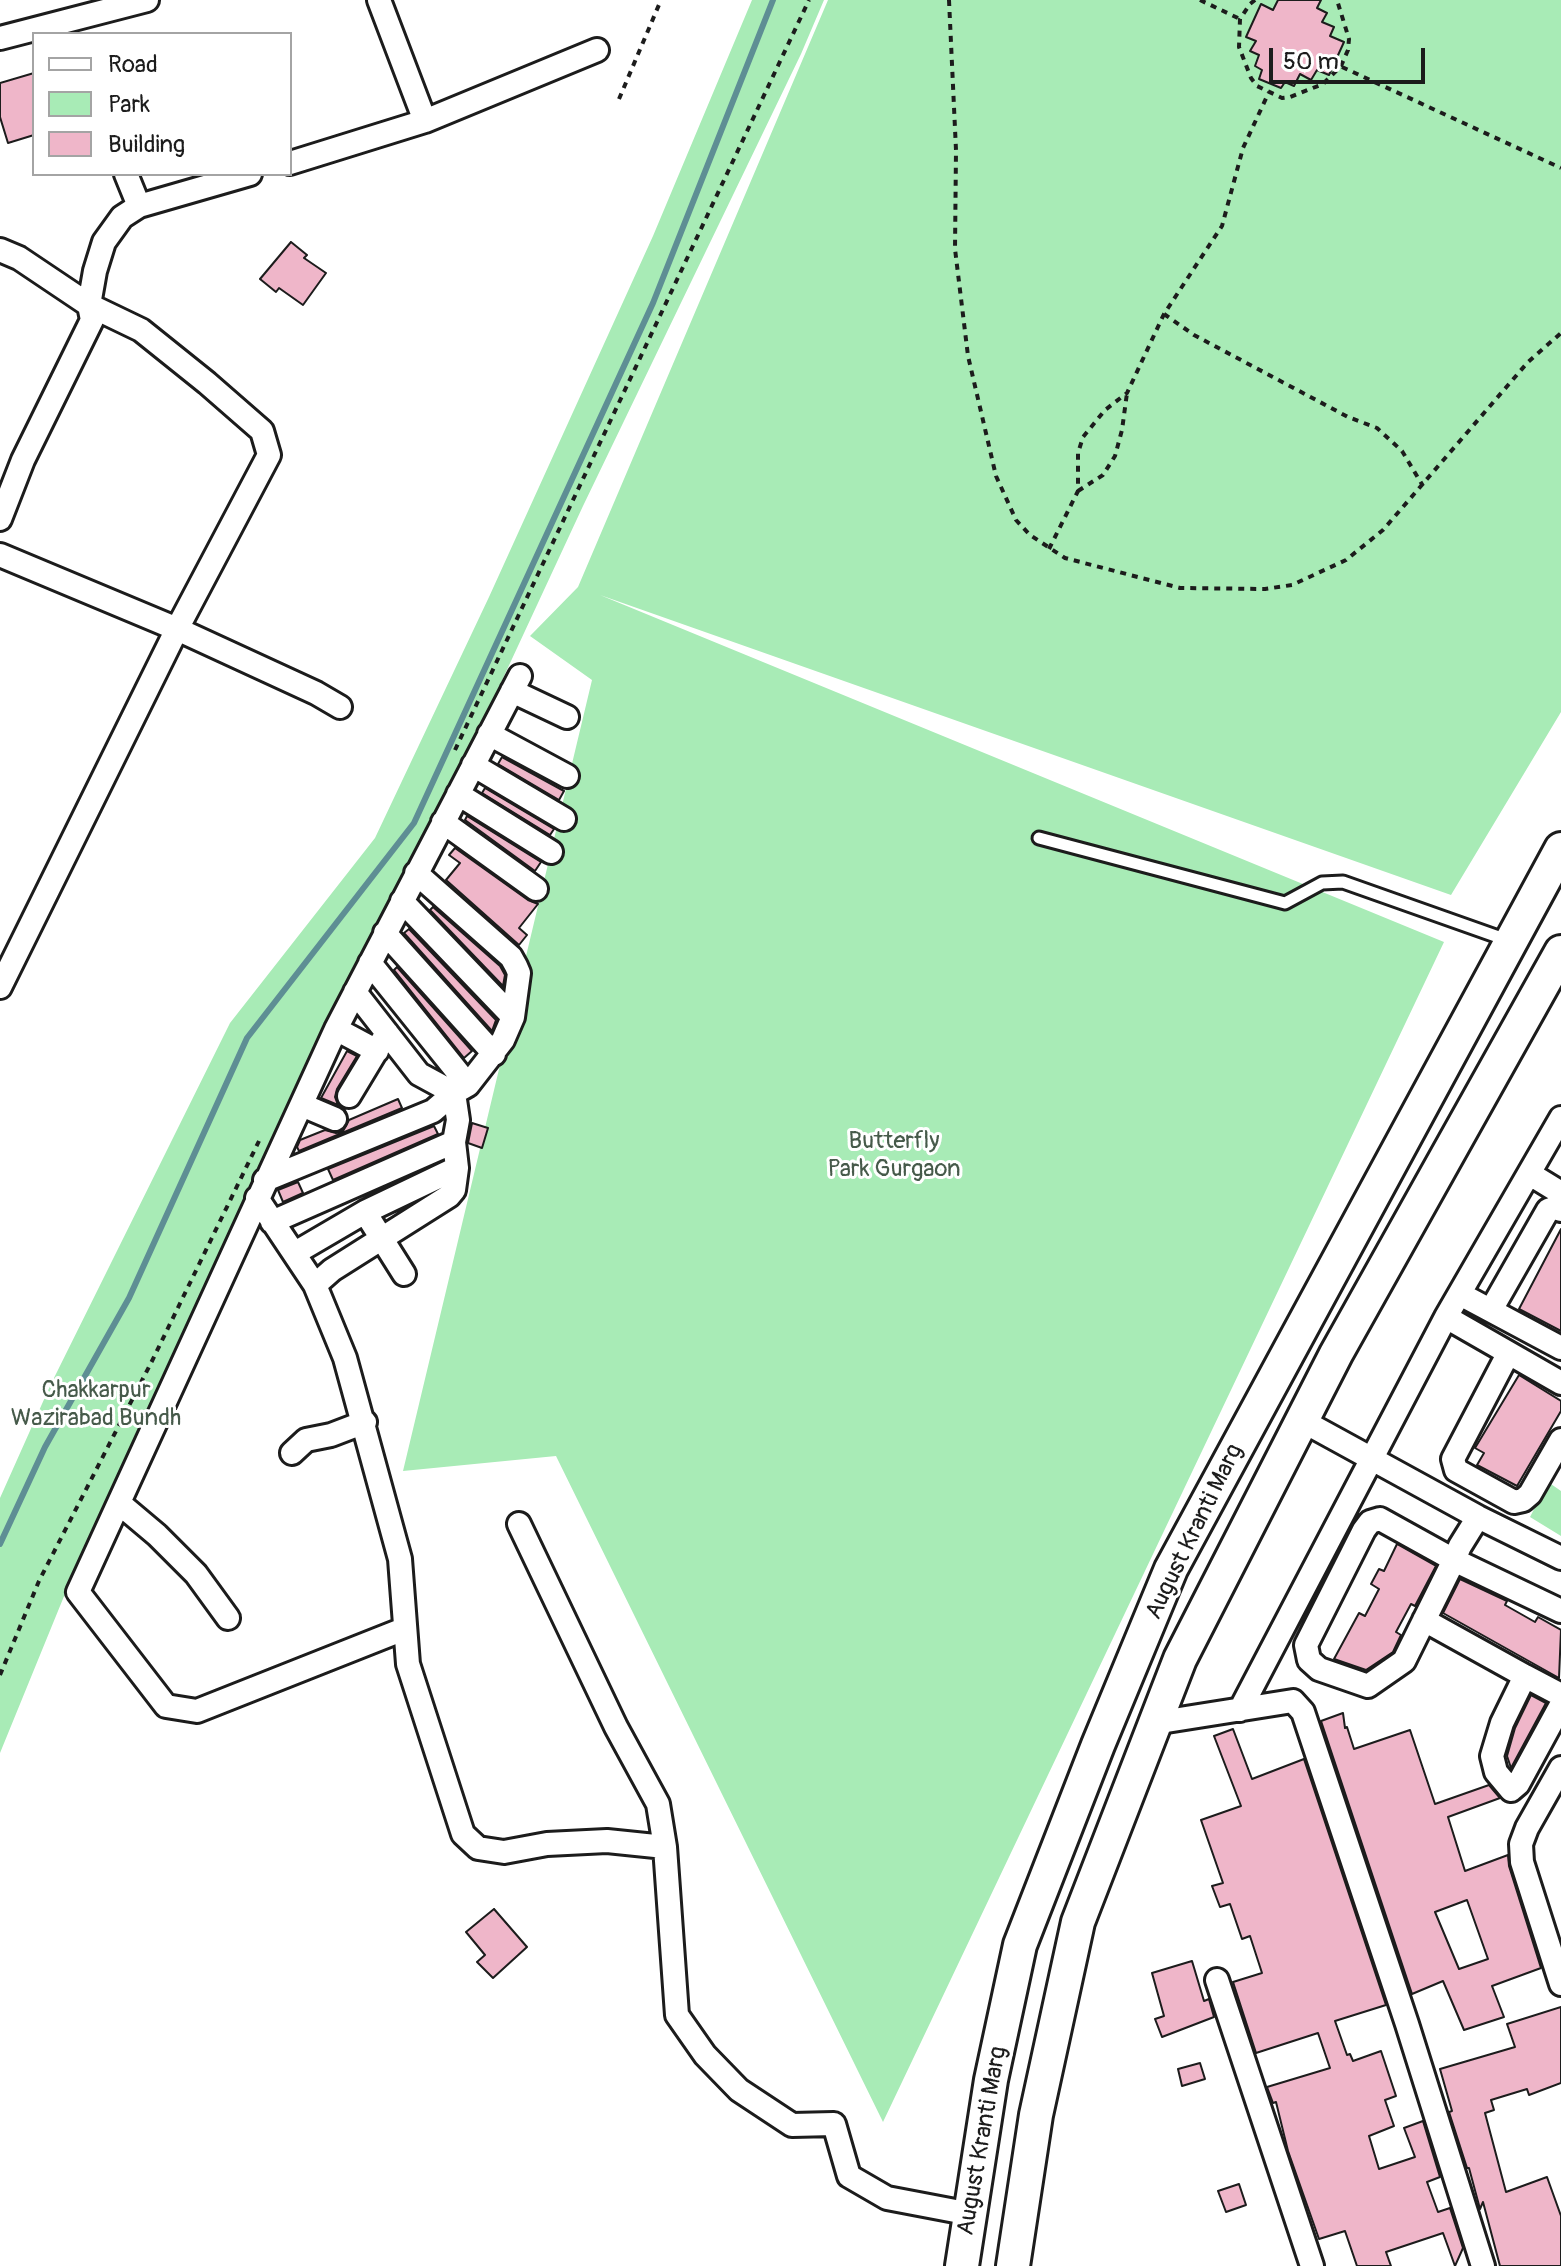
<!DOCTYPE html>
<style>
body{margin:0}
#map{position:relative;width:1561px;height:2266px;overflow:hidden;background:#fff;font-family:Pangolin,sans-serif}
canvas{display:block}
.legend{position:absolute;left:32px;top:32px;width:260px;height:144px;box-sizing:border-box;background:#fff;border:2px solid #a4a4a4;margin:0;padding:10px 14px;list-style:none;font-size:24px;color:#1c1c1c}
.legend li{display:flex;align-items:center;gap:16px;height:40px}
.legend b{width:40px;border:2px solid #a4a4a4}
.scale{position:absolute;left:1269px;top:48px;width:156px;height:36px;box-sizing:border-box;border:4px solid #1c1c1c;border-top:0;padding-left:10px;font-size:24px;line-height:28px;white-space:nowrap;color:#1c1c1c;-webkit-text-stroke:6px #fff;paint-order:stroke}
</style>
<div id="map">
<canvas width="1561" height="2266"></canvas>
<ul class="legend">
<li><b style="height:10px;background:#fff"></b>Road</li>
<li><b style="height:22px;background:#a8ebb6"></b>Park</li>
<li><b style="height:22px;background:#efb6c9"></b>Building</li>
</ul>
<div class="scale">50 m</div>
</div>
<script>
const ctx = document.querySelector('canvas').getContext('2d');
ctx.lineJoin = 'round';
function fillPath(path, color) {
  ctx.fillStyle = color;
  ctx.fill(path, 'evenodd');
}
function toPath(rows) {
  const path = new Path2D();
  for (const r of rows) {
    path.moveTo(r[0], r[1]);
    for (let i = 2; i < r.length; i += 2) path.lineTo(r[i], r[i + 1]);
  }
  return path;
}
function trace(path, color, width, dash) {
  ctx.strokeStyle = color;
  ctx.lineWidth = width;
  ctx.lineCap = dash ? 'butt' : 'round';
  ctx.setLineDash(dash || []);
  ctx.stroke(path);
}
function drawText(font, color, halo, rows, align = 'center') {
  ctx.font = font + ' Pangolin,sans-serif';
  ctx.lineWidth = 6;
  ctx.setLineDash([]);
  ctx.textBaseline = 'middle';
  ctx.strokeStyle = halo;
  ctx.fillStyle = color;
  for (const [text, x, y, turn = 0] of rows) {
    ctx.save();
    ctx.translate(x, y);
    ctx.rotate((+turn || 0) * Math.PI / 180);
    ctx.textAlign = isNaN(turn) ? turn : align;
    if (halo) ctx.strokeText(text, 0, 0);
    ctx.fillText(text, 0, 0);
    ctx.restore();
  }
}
fillPath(toPath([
 [752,0,824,0,801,54,583,506,433,829,207,1282,78,1562,0,1753,0,1498,50,1386,230,1023,375,838,489,597,653,236],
 [828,0,1561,0,1561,712,1451,895,600,595,1444,942,883,2122,556,1456,403,1471,592,680,530,636,578,587],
 [1548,1482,1561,1491,1561,1536,1530,1517]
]), '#a8ebb6');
trace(toPath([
 [0,1544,45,1447,129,1298,247,1038,414,823,653,303,773,0]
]), '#5e8e94', 6);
const building = toPath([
 [1278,0,1321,0,1317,8,1327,13,1322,22,1334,27,1330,36,1344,42,1329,75,1317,70,1311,80,1300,74,1294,86,1285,82,1281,88,1259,79,1262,70,1255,66,1259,55,1250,51,1256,41,1246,37,1261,4,1273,10,1278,0],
 [34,73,34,135,8,143,0,117,0,83,34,73],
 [291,242,307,255,304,258,326,273,303,305,279,288,276,292,260,279,291,242],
 [502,757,564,791,559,800,498,764,502,757],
 [485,788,554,829,550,835,482,793,485,788],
 [467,816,541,862,535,871,465,820,467,816],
 [455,848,528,900,538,904,519,928,527,935,519,945,446,880,460,863,449,855,455,848],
 [433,907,500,966,505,975,503,986,430,910,433,907],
 [409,929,496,1020,492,1031,404,933,409,929],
 [397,967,472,1051,464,1058,394,970,397,967],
 [347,1051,357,1056,337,1089,335,1097,338,1105,321,1098,347,1051],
 [398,1099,402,1108,299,1151,297,1147,300,1140,325,1130,336,1133,343,1131,349,1120,398,1099],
 [472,1123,488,1128,482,1148,468,1143,472,1123],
 [434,1126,438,1134,333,1180,328,1169,434,1126],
 [298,1182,303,1193,283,1202,278,1190,298,1182],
 [1561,1229,1561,1331,1519,1309,1561,1229],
 [1519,1375,1561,1401,1561,1411,1517,1486,1477,1465,1484,1453,1475,1448,1519,1375],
 [1397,1544,1436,1566,1415,1606,1411,1604,1396,1632,1401,1635,1393,1652,1366,1670,1334,1659,1359,1613,1365,1616,1379,1589,1371,1584,1379,1569,1384,1571,1397,1544],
 [1460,1579,1507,1601,1505,1605,1535,1622,1538,1617,1561,1630,1559,1678,1443,1613,1460,1579],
 [1531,1695,1546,1703,1511,1768,1507,1756,1515,1728,1531,1695],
 [1343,1713,1345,1728,1347,1727,1354,1749,1410,1730,1435,1804,1489,1785,1500,1798,1448,1817,1465,1871,1508,1855,1509,1866,1541,1968,1492,1986,1504,2017,1464,2030,1443,1981,1412,1994,1321,1721,1343,1713],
 [1467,1900,1488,1959,1459,1969,1435,1912,1467,1900],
 [1233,1729,1252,1779,1304,1759,1386,2005,1335,2021,1347,2055,1350,2054,1353,2061,1381,2051,1396,2096,1385,2100,1394,2126,1369,2136,1379,2169,1415,2157,1404,2128,1423,2121,1440,2177,1427,2182,1438,2212,1450,2208,1463,2248,1455,2266,1443,2233,1386,2252,1391,2266,1357,2266,1345,2231,1319,2239,1288,2151,1276,2102,1273,2103,1267,2087,1330,2068,1318,2033,1256,2053,1233,1982,1262,1973,1250,1936,1242,1939,1230,1904,1220,1907,1212,1886,1223,1883,1201,1820,1241,1806,1214,1736,1233,1729],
 [494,1909,527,1947,493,1978,477,1962,485,1955,466,1932,494,1909],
 [1192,1961,1204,2001,1209,1999,1214,2017,1162,2037,1155,2019,1164,2016,1152,1973,1192,1961],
 [1561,2007,1561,2083,1529,2095,1527,2089,1491,2100,1494,2110,1485,2113,1506,2192,1547,2177,1561,2216,1561,2266,1500,2266,1483,2202,1480,2209,1469,2168,1467,2168,1449,2112,1452,2111,1440,2069,1515,2047,1507,2024,1561,2007],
 [1200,2063,1205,2079,1182,2086,1178,2069,1200,2063],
 [1239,2184,1246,2205,1226,2212,1218,2191,1239,2184]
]);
fillPath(building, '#efb6c9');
trace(building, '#1c1c1c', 2);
const service = toPath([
 [1039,838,1285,903,1322,883,1343,882,1507,940]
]);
const minor = toPath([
 [379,0,425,121],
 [0,38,147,0],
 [290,163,425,121,597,50],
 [126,174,139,206],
 [0,250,19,258,89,305,92,320,23,460,0,519],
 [0,555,177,629,316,693,340,707],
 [512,691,567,717],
 [489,734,567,776],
 [473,765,564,819],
 [458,794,551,852],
 [443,822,536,889],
 [402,901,513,1017],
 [385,933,494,1054],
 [370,963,468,1085],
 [0,987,177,629,269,455,262,431,207,383,141,330,89,305,95,271,104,242,122,217,139,206,250,174],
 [355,992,419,1074,454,1093,468,1085,503,1040,513,1017,519,973,516,966,511,957,416,873],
 [336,1029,377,1051],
 [349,1096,387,1033],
 [302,1105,335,1119],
 [1530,1174,1561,1193],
 [265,1180,433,1111,454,1093],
 [257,1198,315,1285,345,1358,400,1559,408,1664,463,1834,478,1848,504,1852,547,1844,607,1841,665,1847,677,2015,705,2055,739,2090,792,2125,834,2124,849,2176,887,2198,971,2214],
 [365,1212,457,1168],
 [272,1222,454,1142],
 [295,1253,365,1212,404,1274],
 [315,1285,332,1270,449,1196,454,1190,457,1168,454,1142,458,1120,454,1093],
 [1460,1294,1561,1348],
 [1491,1310,1548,1210,1554,1208,1561,1210],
 [1446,1317,1561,1383],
 [1508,1354,1453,1459,1456,1470,1514,1502,1523,1500,1530,1494,1561,1440],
 [1301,1420,1478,1517,1561,1558],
 [292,1453,306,1440,331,1435,365,1422],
 [119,1503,157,1535,196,1574,228,1618],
 [1478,1517,1460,1546,1454,1560,1404,1661,1368,1686,1319,1669,1309,1660,1306,1645,1364,1530,1370,1522,1380,1519,1454,1560,1561,1611],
 [519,1524,616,1727,658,1804,665,1847],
 [1424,1620,1525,1676,1502,1723,1492,1756,1496,1772,1511,1790,1518,1784,1561,1705],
 [404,1629,197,1711,166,1706,78,1592,336,1029,520,676],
 [1525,1676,1561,1695],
 [1240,1710,1446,1317,1561,1118],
 [1154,1723,1293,1701,1303,1712,1407,2024,1483,2266],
 [1561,1768,1527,1828,1521,1844,1522,1862,1561,1984],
 [1217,1980,1312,2266]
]);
const secondary = toPath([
 [962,2266,991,2080,1020,1945,1098,1745,1171,1569,1561,849],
 [1013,2266,1036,2115,1078,1922,1180,1659,1336,1354,1561,952]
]);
trace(service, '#1c1c1c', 17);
trace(minor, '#1c1c1c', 28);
trace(secondary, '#1c1c1c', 38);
trace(toPath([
 [949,0,956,150,955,249,968,356,996,476,1016,520,1030,535,1065,558,1180,588,1265,589,1292,585,1346,560,1383,530,1528,362,1561,333],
 [1200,0,1240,19],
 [1255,0,1250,4,1240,19,1239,47,1251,78,1257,86,1282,98,1290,97,1323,84,1341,66,1348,50,1349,39,1337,0],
 [1342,67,1561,168],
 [619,99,661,0],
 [1164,314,1194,335,1348,417,1377,428,1402,451,1423,486],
 [1078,491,1103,475,1115,456,1122,430,1127,393],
 [1049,549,1078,491,1078,453,1083,437,1105,410,1127,393,1164,314,1222,226,1243,148,1269,92],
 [455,750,809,0],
 [0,1675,39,1581,152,1361,259,1141]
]), '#1c1c1c', 4, [6, 6]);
trace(service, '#fff', 11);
trace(minor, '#fff', 22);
trace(secondary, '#fff', 32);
drawText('24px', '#465a4a', '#fff', [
 ["Butterfly",894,1142],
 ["Park Gurgaon",894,1170],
 ["Chakkarpur",96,1391],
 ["Wazirabad Bundh",96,1419]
]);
drawText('24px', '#1c1c1c', '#fff', [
 ["August Kranti Marg",1195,1532,-64],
 ["August Kranti Marg",983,2141,-80]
]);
</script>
